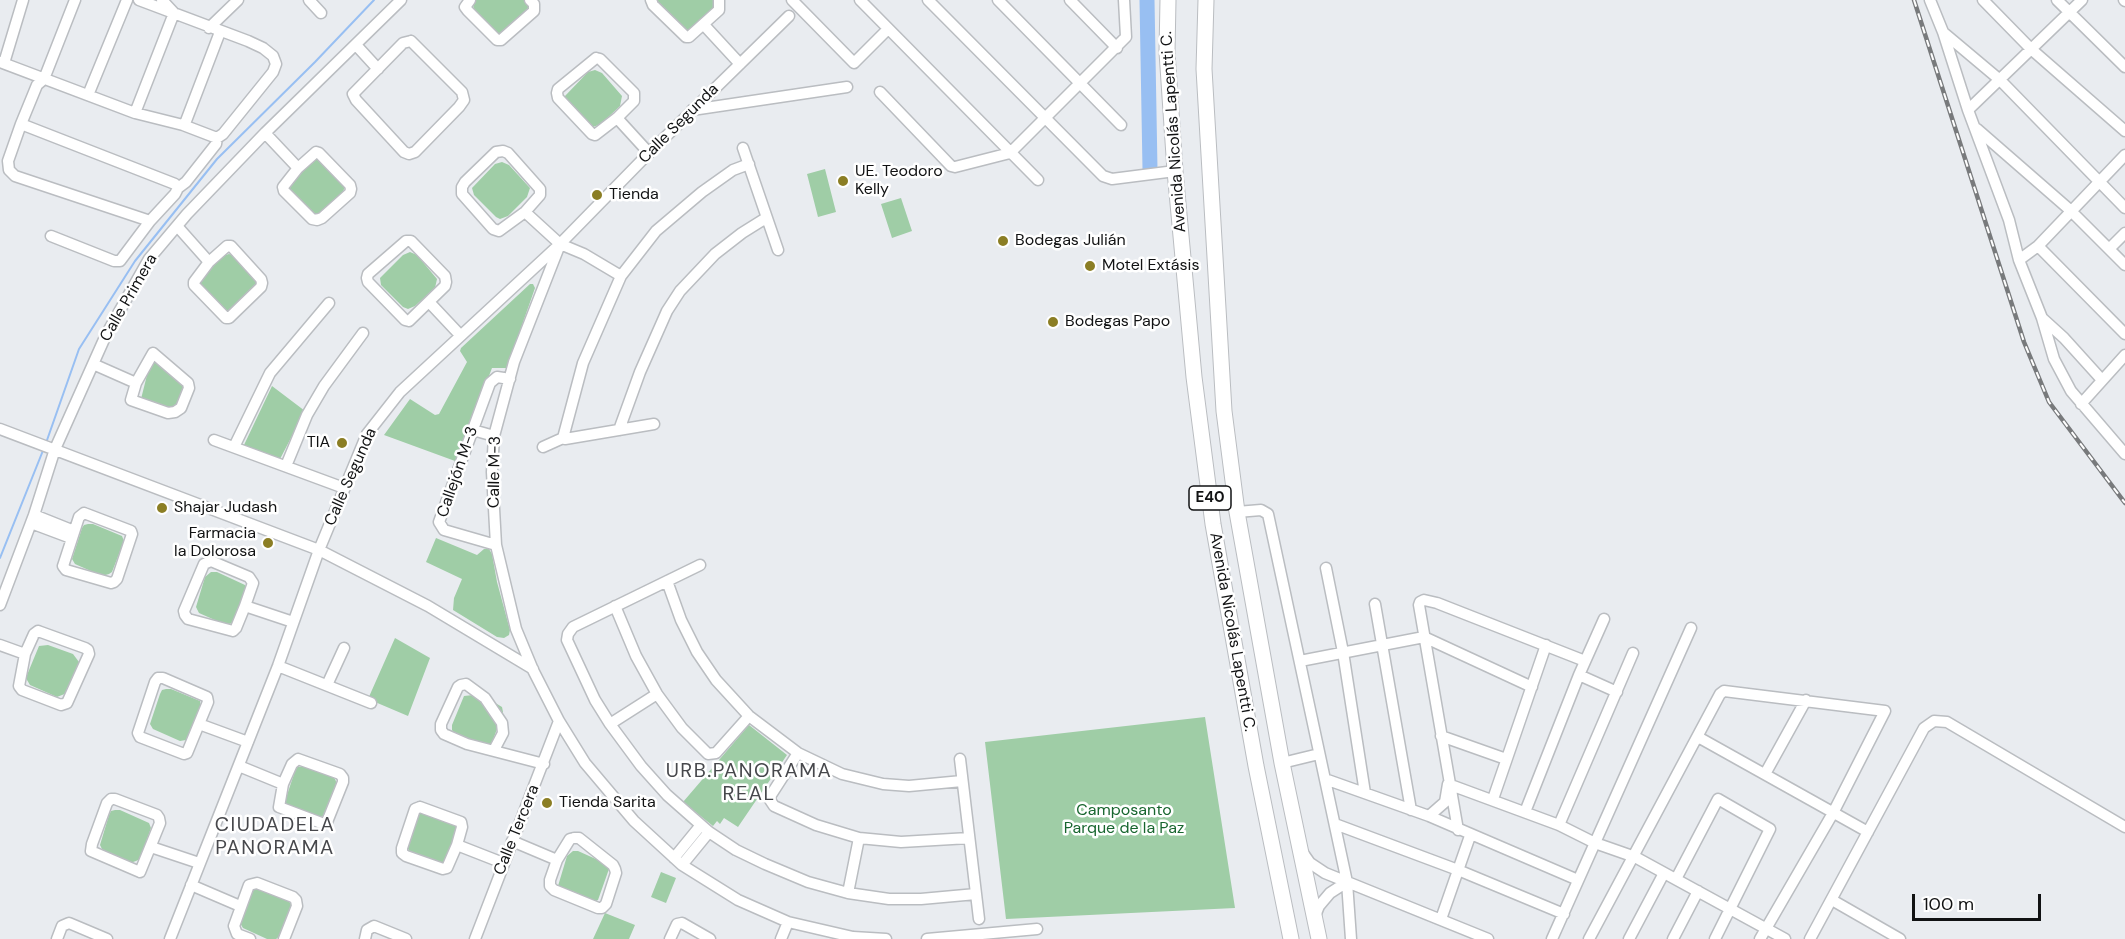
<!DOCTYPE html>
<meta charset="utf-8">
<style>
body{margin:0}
#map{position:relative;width:2125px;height:939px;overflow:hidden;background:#e9ecf0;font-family:"DM Sans",sans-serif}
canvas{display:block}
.scale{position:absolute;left:1912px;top:894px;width:129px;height:27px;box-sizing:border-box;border:3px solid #111213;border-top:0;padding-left:8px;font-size:18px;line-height:21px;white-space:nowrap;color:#111213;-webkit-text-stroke:4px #fff;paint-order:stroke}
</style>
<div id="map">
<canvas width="2125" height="939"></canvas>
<div class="scale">100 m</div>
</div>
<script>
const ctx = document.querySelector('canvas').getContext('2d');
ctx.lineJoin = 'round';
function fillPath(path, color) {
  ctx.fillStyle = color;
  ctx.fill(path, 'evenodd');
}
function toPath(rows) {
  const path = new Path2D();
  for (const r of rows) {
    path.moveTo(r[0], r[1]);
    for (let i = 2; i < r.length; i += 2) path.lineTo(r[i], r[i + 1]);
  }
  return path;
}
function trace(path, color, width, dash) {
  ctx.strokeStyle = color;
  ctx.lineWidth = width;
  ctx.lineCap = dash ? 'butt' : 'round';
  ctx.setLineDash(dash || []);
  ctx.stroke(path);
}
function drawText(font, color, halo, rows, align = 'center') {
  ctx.font = font + ' "DM Sans",sans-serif';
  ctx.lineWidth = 5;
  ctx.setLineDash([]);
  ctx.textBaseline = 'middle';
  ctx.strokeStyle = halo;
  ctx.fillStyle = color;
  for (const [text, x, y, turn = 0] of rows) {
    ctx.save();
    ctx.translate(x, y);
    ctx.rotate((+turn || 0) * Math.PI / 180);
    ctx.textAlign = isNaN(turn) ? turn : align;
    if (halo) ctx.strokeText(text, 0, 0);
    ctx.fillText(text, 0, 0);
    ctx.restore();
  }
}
fillPath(toPath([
 [474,0,528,0,529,9,501,35,496,33,474,11,473,4],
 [658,0,714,0,715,7,694,30,686,32,658,5],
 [595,70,602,73,622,96,620,106,601,124,593,127,588,125,565,100,565,96,588,72],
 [314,160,321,160,345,186,342,195,316,216,288,189,289,182],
 [502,162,509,165,530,188,527,197,508,216,500,219,496,217,474,195,472,188,495,164],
 [825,169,836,212,818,217,807,174],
 [901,198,912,231,892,238,881,204],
 [410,252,417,255,437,279,435,288,415,306,408,309,403,307,381,285,380,278,403,255],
 [229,254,232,255,256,281,256,286,231,311,227,311,222,309,199,284,200,277,222,256],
 [530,284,533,284,535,288,507,368,492,368,457,460,455,461,384,435,410,399,435,415,439,414,467,362,460,351,461,348],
 [154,360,186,384,180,402,172,410,141,399,150,363],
 [272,386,305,411,280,459,244,445],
 [88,524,93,524,122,536,124,541,112,572,109,574,102,576,75,564,72,559,82,528,84,525],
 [436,538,477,555,484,549,489,549,492,554,497,582,510,630,509,635,504,638,497,637,453,610,454,598,462,579,426,562],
 [211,572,217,572,245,585,247,590,232,623,226,625,199,613,196,607,205,577],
 [395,638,430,658,408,716,368,699],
 [48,645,73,654,79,662,67,693,57,697,30,685,27,680,27,675,39,646],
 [166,689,171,689,200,701,201,707,190,737,186,740,180,741,153,729,150,724,160,694,162,690],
 [473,695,497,704,502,707,503,712,492,743,488,746,455,735,452,730,452,725,464,696],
 [1205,717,1235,908,1006,919,985,742],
 [749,725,787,755,738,827,724,818,720,824,717,821,713,826,683,802],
 [306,766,331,776,335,779,337,784,325,815,316,819,288,807,285,801,295,771,297,767],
 [115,810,120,810,149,823,151,828,140,859,136,861,130,863,103,851,100,845,109,815,111,811],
 [423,812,457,825,459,830,447,860,444,863,437,865,410,852,407,847,419,813],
 [573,851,578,851,607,864,609,869,598,900,594,902,558,886,567,856],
 [661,872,676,878,666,903,651,897],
 [255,888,289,901,291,905,280,936,276,939,267,939,243,928,240,923,252,889],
 [605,913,635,925,629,939,593,939]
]), '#9fcda6');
trace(toPath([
 [46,443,79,349,135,261,217,159,315,62,374,0],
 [0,558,44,448]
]), '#98bff2', 2);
trace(toPath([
 [1147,0,1150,169]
]), '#98bff2', 15);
const minor = toPath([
 [75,0,44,79,37,85,21,124,8,161,9,170,15,176,150,221],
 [309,0,321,13],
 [470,0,465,7,468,11,497,40,501,40,534,11,534,4,530,0],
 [651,0,653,5,686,37,689,37,719,10,719,0],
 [792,0,854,63,888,29],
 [860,0,1038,180],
 [928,0,1103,176,1112,179,1175,171],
 [998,0,1121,125],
 [1070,0,1117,48],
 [1930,0,1943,32,1968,110,2009,220,2019,260,2042,318,2054,359,2071,391,2125,454],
 [1983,0,2031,49,2125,131],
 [2057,0,2125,67],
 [2124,0,2125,1],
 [704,25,740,64],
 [209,28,238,0],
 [1944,33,2000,80,2125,208],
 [411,41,462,92,464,100,459,107,415,152,409,154,404,152,356,100,353,94,403,43,411,41],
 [356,45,378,69],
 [596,58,600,59,634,93,634,101,617,118,595,135,592,134,558,98,557,93,558,89,596,58],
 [0,62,135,113,183,125,217,138,223,134,273,72,276,64,273,56,263,48,248,41,139,0],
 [4,63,23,0],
 [880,92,951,166,955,167,1010,153,1126,37,1124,0],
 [88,95,127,0],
 [692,110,847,87],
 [1968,110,2082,0],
 [135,113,174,13,162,0],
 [617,118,649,153],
 [21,124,175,184,178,188],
 [183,125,186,121,220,32],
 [1977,129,2070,210,2125,265],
 [265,133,298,168],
 [743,148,778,250],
 [503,151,508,153,540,189,540,195,525,212,499,231,493,229,462,194,462,187,465,182,496,152,503,151],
 [316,152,319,153,350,185,351,189,350,193,322,218,317,220,312,219,284,191,283,187,298,168,316,152],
 [525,212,560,244,584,254,621,276],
 [177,226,209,262],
 [51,236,114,261,120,261,150,221,175,194,178,188,186,182,216,144,217,138],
 [406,241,411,241,445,276,446,282,445,286,409,321,405,320,368,282,367,278,368,274,406,241],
 [227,246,231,246,261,279,262,283,261,287,229,318,226,318,194,285,194,282,209,262,227,246],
 [2038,246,2125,334],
 [559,247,514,362,494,436,492,472,496,545,516,629,533,670,559,721,585,763,634,821,682,865,738,900,788,922,853,937,886,939],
 [2109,249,2125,233],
 [2019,260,2038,246,2125,155],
 [429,302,460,335],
 [2042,318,2064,338,2102,380],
 [153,353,188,383,189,388,181,408,175,412,168,413,131,400,136,383,153,353],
 [93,364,136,383],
 [2081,404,2125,355],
 [0,429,319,550,428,606,533,669],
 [473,430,494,436],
 [619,430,640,372,667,311,680,291,715,254,742,233,766,218],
 [563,438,583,363,621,276,656,231,702,192,733,170,749,164],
 [214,440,344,488],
 [234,447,270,373,329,303],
 [543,447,563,438,565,439,654,424],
 [286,466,307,415,324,386,363,333],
 [1237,512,1261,510,1268,514,1347,882,1351,939],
 [84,513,131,531,132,534,117,579,114,582,111,583,66,570,63,566,79,517,84,513],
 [34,515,74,531],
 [31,523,71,538],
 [496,545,444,530,439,522,490,383,497,377,510,379],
 [211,561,249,577,253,583,245,606,236,628,233,631,188,619,185,615,184,611,204,564,211,561],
 [700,565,573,627,568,634,567,640,595,700,610,724,641,766,667,795,709,832,736,850,765,864,808,882,848,893,889,899,921,899,976,894],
 [1326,568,1343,652,1365,793],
 [667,581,681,620,697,652,716,680,749,716,798,753,842,774,883,784,909,786,962,781],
 [1375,604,1411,810],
 [0,605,34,515,55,449,106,335,149,259,187,214,265,133,401,0],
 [245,606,293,622],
 [615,606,636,656,657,694,682,728,708,754,716,753,749,716],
 [38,631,85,648,88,650,89,654,67,703,61,705,22,690,19,686,25,654,34,634,38,631],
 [0,645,25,654],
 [1300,661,1424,637,1532,687],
 [278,666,371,703],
 [1579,675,1617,692],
 [158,678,163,678,207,697,208,702,187,753,184,754,140,737,138,733,155,682,158,678],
 [327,685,344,648],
 [199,724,248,742],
 [610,724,657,694],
 [1441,736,1506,759],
 [1698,737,1868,832],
 [494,750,503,733,502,723,485,698,466,684,461,685,458,687,441,724,441,730,444,734,467,744,544,764],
 [798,753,771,795,770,800,774,806,816,825,859,838,901,842,969,838],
 [298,759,340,774,343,778,343,782,327,822,324,824,279,807,283,784,292,764,298,759],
 [960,759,979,919],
 [1282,763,1319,754],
 [239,766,283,784],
 [1765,774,1806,700],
 [1325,779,1429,816,1578,880],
 [111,799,115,799,157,815,159,818,160,823,140,872,91,851,92,844,107,803,111,799],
 [1493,799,1546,645],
 [420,807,461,822,462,827,457,845,447,868,443,869,406,856,402,853,402,848,415,809,420,807],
 [1525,812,1579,675,1604,619],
 [1429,816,1445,802,1448,784,1559,825,1595,843,1635,857,1785,939],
 [1335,824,1458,870,1564,914],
 [1559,825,1633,653],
 [1458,830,1419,605,1420,602,1424,600,1437,603,1585,661],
 [574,838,579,838,613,865,615,869,616,873,606,904,602,908,598,908,554,890,550,886,550,880,557,860,570,839,574,838],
 [512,841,557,860],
 [457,845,503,863],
 [151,847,199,863],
 [1303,853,1310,863,1325,873,1488,939],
 [674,858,701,825],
 [682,865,709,832],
 [1676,879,1718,799,1770,829,1715,939],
 [191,885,240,906],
 [848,893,859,838],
 [1832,900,1900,939],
 [1315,916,1319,906,1330,893,1347,882],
 [1441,919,1470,836],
 [57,939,62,926,69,923,107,939],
 [170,939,278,666,319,550,367,434,400,392,560,244,649,153,789,16],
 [250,939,237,934,234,926,249,885,257,883,293,897,296,900,297,906,284,939],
 [365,939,367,930,374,926,406,939],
 [475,939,559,721],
 [670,939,677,924,682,923,710,939],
 [781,939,788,922],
 [927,939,1037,929],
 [1552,939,1691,628],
 [1589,939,1720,694,1724,691,1885,711,1833,813,1760,939],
 [1629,939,1664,873],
 [1673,939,1698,891],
 [1810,939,1924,728,1934,721,1947,722,2125,827]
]);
const highway = toPath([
 [1168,0,1167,52,1175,171,1194,377,1213,524,1256,766,1291,939],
 [1206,0,1204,69,1224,411,1237,512,1282,763,1319,939]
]);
trace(minor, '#babdc1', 13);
trace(highway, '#babdc1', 17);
trace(minor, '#fff', 10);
trace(highway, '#fff', 15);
const rail = toPath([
 [1914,0,2024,342,2049,402,2125,503]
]);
trace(rail, '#787a7c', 4.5);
trace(rail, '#fff', 2, [7]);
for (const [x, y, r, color] of [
 [843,181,6,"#8b7e24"],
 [597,195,6,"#8b7e24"],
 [1003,241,6,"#8b7e24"],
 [1090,266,6,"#8b7e24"],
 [1053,322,6,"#8b7e24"],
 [342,443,6,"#8b7e24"],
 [162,508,6,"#8b7e24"],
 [268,543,6,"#8b7e24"],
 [547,803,6,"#8b7e24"]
]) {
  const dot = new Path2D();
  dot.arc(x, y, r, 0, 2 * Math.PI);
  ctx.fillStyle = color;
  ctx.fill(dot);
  trace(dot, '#fff', 2);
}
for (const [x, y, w] of [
 [1210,498,42]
]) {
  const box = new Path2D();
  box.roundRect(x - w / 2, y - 12, w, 24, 4.5);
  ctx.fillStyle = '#fff';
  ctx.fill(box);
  trace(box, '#111213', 1.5);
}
drawText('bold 15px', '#111213', null, [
 ["E40",1210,498]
]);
drawText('16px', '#111213', '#fff', [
 ["Calle Segunda",679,124,-45],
 ["Avenida Nicolás Lapentti C.",1174,132,-94],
 ["Calle Primera",129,298,-60],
 ["Callejón M-3",458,472,-71],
 ["Calle M-3",495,472,-89],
 ["Calle Segunda",351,477,-66],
 ["Avenida Nicolás Lapentti C.",1232,632,80],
 ["Calle Tercera",517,830,-68]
]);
drawText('16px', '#111213', '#fff', [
 ["UE. Teodoro",855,172],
 ["Kelly",855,190],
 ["Tienda",609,195],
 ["Bodegas Julián",1015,241],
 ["Motel Extásis",1102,266],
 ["Bodegas Papo",1065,322],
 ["TIA",330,443,"right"],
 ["Shajar Judash",174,508],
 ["Farmacia",256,534,"right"],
 ["la Dolorosa",256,552,"right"],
 ["Tienda Sarita",559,803]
], 'left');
drawText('16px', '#18662f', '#fff', [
 ["Camposanto",1124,811],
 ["Parque de la Paz",1124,829]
]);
ctx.letterSpacing = '1.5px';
drawText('20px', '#47484c', '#fff', [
 ["URB.PANORAMA",749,772],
 ["REAL",749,795],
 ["CIUDADELA",275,826],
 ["PANORAMA",275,849]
]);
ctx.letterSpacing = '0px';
</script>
